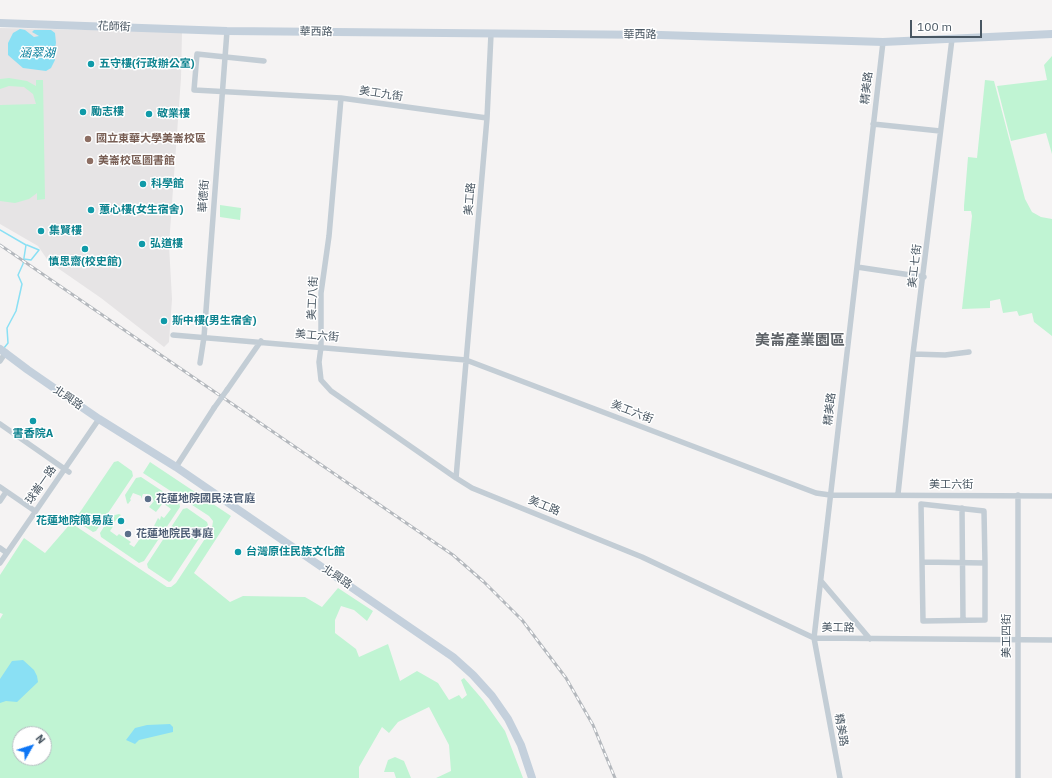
<!DOCTYPE html>
<meta charset="utf-8">
<style>
body{margin:0}
#map{position:relative;width:1052px;height:778px;overflow:hidden;background:#f5f3f3;font-family:"IBM Plex Sans",sans-serif}
canvas{display:block}
.north{position:absolute;left:12px;top:726px;width:40px;height:40px;box-sizing:border-box;background:#fff;border:1px solid #b6bbc0;border-radius:50%;rotate:51deg;font-size:11px;font-weight:700;line-height:16px;text-align:center;color:#485662}
.north::after{content:'';display:block;margin:auto;width:14px;height:18px;background:#0d76f5;clip-path:polygon(50% 0,100% 100%,50% 72%,0 100%)}
.scale{position:absolute;left:910px;top:20px;width:72px;height:18px;box-sizing:border-box;border:2px solid #485662;border-top:0;padding-left:5px;font-size:12px;line-height:14px;white-space:nowrap;color:#485662;-webkit-text-stroke:3px #fff;paint-order:stroke}
</style>
<div id="map">
<canvas width="1052" height="778"></canvas>
<div class="north">N</div>
<div class="scale">100 m</div>
</div>
<script>
const ctx = document.querySelector('canvas').getContext('2d');
ctx.lineJoin = 'round';
function fillPath(path, color) {
  ctx.fillStyle = color;
  ctx.fill(path, 'evenodd');
}
function toPath(rows) {
  const path = new Path2D();
  for (const r of rows) {
    path.moveTo(r[0], r[1]);
    for (let i = 2; i < r.length; i += 2) path.lineTo(r[i], r[i + 1]);
  }
  return path;
}
function trace(path, color, width, dash) {
  ctx.strokeStyle = color;
  ctx.lineWidth = width;
  ctx.lineCap = dash ? 'butt' : 'round';
  ctx.setLineDash(dash || []);
  ctx.stroke(path);
}
function drawText(font, color, halo, rows, align = 'center') {
  ctx.font = font + ' "IBM Plex Sans","Noto Sans TC",sans-serif';
  ctx.lineWidth = 3;
  ctx.setLineDash([]);
  ctx.textBaseline = 'middle';
  ctx.strokeStyle = halo;
  ctx.fillStyle = color;
  for (const [text, x, y, turn = 0] of rows) {
    ctx.save();
    ctx.translate(x, y);
    ctx.rotate((+turn || 0) * Math.PI / 180);
    ctx.textAlign = isNaN(turn) ? turn : align;
    if (halo) ctx.strokeText(text, 0, 0);
    ctx.fillText(text, 0, 0);
    ctx.restore();
  }
}
fillPath(toPath([
 [0,28,182,32,181,78,169,245,172,299,169,342,164,347,101,298,49,262,38,246,0,224]
]), '#e6e4e5');
fillPath(toPath([
 [1052,56,1052,154,1046,133,1011,141,997,86,1047,80,1044,65],
 [9,78,27,81,36,86,36,80,43,80,45,199,37,200,37,193,29,199,15,203,0,201,0,105,36,104,33,94,24,87,9,86,0,89,0,79],
 [985,80,994,81,1025,199,1032,212,1041,217,1052,219,1052,336,1034,322,1032,313,1019,316,1017,311,1003,313,1000,299,990,301,990,308,962,309,972,216,971,211,964,211,964,206,968,157,977,158],
 [220,205,241,208,240,220,220,217],
 [118,461,132,471,133,476,96,531,93,532,78,522,76,518,114,462],
 [150,462,231,516,194,573,230,602,243,596,305,597,322,607,338,588,373,611,367,621,354,610,341,606,335,620,335,633,356,649,359,657,388,644,400,681,417,671,438,683,449,700,459,695,462,699,467,695,461,680,464,678,483,700,505,731,523,778,436,778,451,771,449,745,429,707,398,722,389,733,382,727,359,767,359,778,0,778,0,619,3,614,0,613,0,575,24,538,45,553,71,523,167,587,171,587,176,583,212,528,213,521,209,516,143,473],
 [20,734,44,734,44,758,20,758],
 [141,477,179,502,180,507,144,561,139,563,101,537,100,533,111,516,119,514,121,515,112,524,114,525,110,531,117,536,119,534,131,542,129,544,134,547,141,537,150,539,158,528,154,526,158,518,160,520,161,516,164,518,171,509,163,503,156,512,149,507,154,501,147,494,143,494,141,499,141,496,133,493,130,499,131,500,128,504,127,503,125,495,136,478],
 [187,508,207,522,208,525,171,581,169,582,148,568,147,564,183,509],
 [395,757,404,761,411,778,396,778,394,772,384,772,388,760]
]), '#c0f4d3');
fillPath(toPath([
 [20,29,25,30,34,37,39,36,32,32,34,30,51,30,55,33,56,43,54,53,55,60,51,68,46,71,23,68,8,55,8,43,13,33],
 [23,660,34,670,37,676,38,682,17,702,6,701,0,703,0,679,12,661],
 [170,724,173,727,173,732,139,740,135,744,126,740,135,728,147,725]
]), '#8ae0f4');
trace(toPath([
 [0,230,26,245,23,264,18,275,22,284,16,311,7,328,8,343,4,348],
 [24,259,31,260,39,250,27,245]
]), '#8ae0f4', 1.5);
trace(toPath([
 [491,34,487,118,456,478,472,488,642,557,814,638,1052,640],
 [264,61,197,54,194,90,341,98,487,118],
 [341,98,329,236,321,293,321,347,319,362,321,380,331,391,456,478],
 [873,124,940,131],
 [857,267,924,277],
 [173,335,466,360,816,493,830,495,1052,496],
 [913,354,945,355,969,352],
 [0,361,6,352],
 [200,363,204,337,227,31],
 [227,390,261,341],
 [0,424,69,472],
 [176,467,214,408],
 [0,487,35,511],
 [898,494,913,354,952,39],
 [0,501,6,492],
 [962,508,963,620],
 [0,548,7,553],
 [922,562,985,563,985,620,923,621,921,504,984,511,985,563],
 [0,563,99,419],
 [821,581,870,639],
 [840,778,814,638,883,42],
 [1018,778,1018,495]
]), '#c3cdd5', 5.5);
trace(toPath([
 [0,23,227,31,661,35,883,42,1052,34],
 [0,349,28,370,99,419,176,467,453,657,473,675,492,696,508,719,521,745,532,778]
]), '#c4d0dc', 8);
const rail = toPath([
 [0,245,453,555,484,582,522,620,566,678,593,725,615,778]
]);
trace(rail, '#b4b8bd', 3);
trace(rail, '#fff', 1.5, [4.5]);
trace(toPath([
 [214,408,227,390]
]), '#c3cdd5', 5.5);
for (const [x, y, r, color] of [
 [91,64,4,"#0f9aa8"],
 [83,112,4,"#0f9aa8"],
 [149,114,4,"#0f9aa8"],
 [88,139,4,"#8d6e63"],
 [90,161,4,"#8d6e63"],
 [143,184,4,"#0f9aa8"],
 [91,210,4,"#0f9aa8"],
 [41,231,4,"#0f9aa8"],
 [142,244,4,"#0f9aa8"],
 [85,249,4,"#0f9aa8"],
 [164,321,4,"#0f9aa8"],
 [33,421,4,"#0f9aa8"],
 [148,499,4,"#5c6f8a"],
 [121,521,4,"#0f9aa8"],
 [128,534,4,"#5c6f8a"],
 [238,552,4,"#0f9aa8"]
]) {
  const dot = new Path2D();
  dot.arc(x, y, r, 0, 2 * Math.PI);
  ctx.fillStyle = color;
  ctx.fill(dot);
  trace(dot, '#fff', 1.5);
}
drawText('11px', '#485662', '#fff', [
 ["花師街",114,27,2],
 ["華西路",316,32,1],
 ["華西路",640,35],
 ["精美路",867,88,-83],
 ["美工九街",381,94,8],
 ["華德街",204,196,-86],
 ["美工路",470,199,-85],
 ["美工七街",915,266,-83],
 ["美工八街",313,298,-87],
 ["美工六街",317,336,5],
 ["北興路",68,398,34],
 ["精美路",830,409,-83],
 ["美工六街",632,412,21],
 ["球崙一路",41,485,-55],
 ["美工六街",951,485],
 ["美工路",544,506,22],
 ["北興路",337,577,34],
 ["美工路",838,628,1],
 ["美工四街",1007,636,-90],
 ["精美路",841,730,80]
]);
drawText('bold 11px', '#0d838f', '#fff', [
 ["五守樓(行政辦公室)",99,64],
 ["勵志樓",91,112],
 ["敬業樓",157,114],
 ["科學館",151,184],
 ["蕙心樓(女生宿舍)",99,210],
 ["集賢樓",49,231],
 ["弘道樓",150,244],
 ["慎思齋(校史館)",85,262,"center"],
 ["斯中樓(男生宿舍)",172,321],
 ["書香院A",33,434,"center"],
 ["花蓮地院簡易庭",113,521,"right"],
 ["台灣原住民族文化館",246,552]
], 'left');
drawText('bold 11px', '#785e54', '#fff', [
 ["國立東華大學美崙校區",96,139],
 ["美崙校區圖書館",98,161]
], 'left');
drawText('bold 11px', '#4e5e75', '#fff', [
 ["花蓮地院國民法官庭",156,499],
 ["花蓮地院民事庭",136,534]
], 'left');
drawText('italic 12px', '#037e9b', '#fff', [
 ["涵翠湖",37,54]
]);
drawText('bold 15px', '#5e6368', '#fff', [
 ["美崙產業園區",800,341]
]);
</script>
